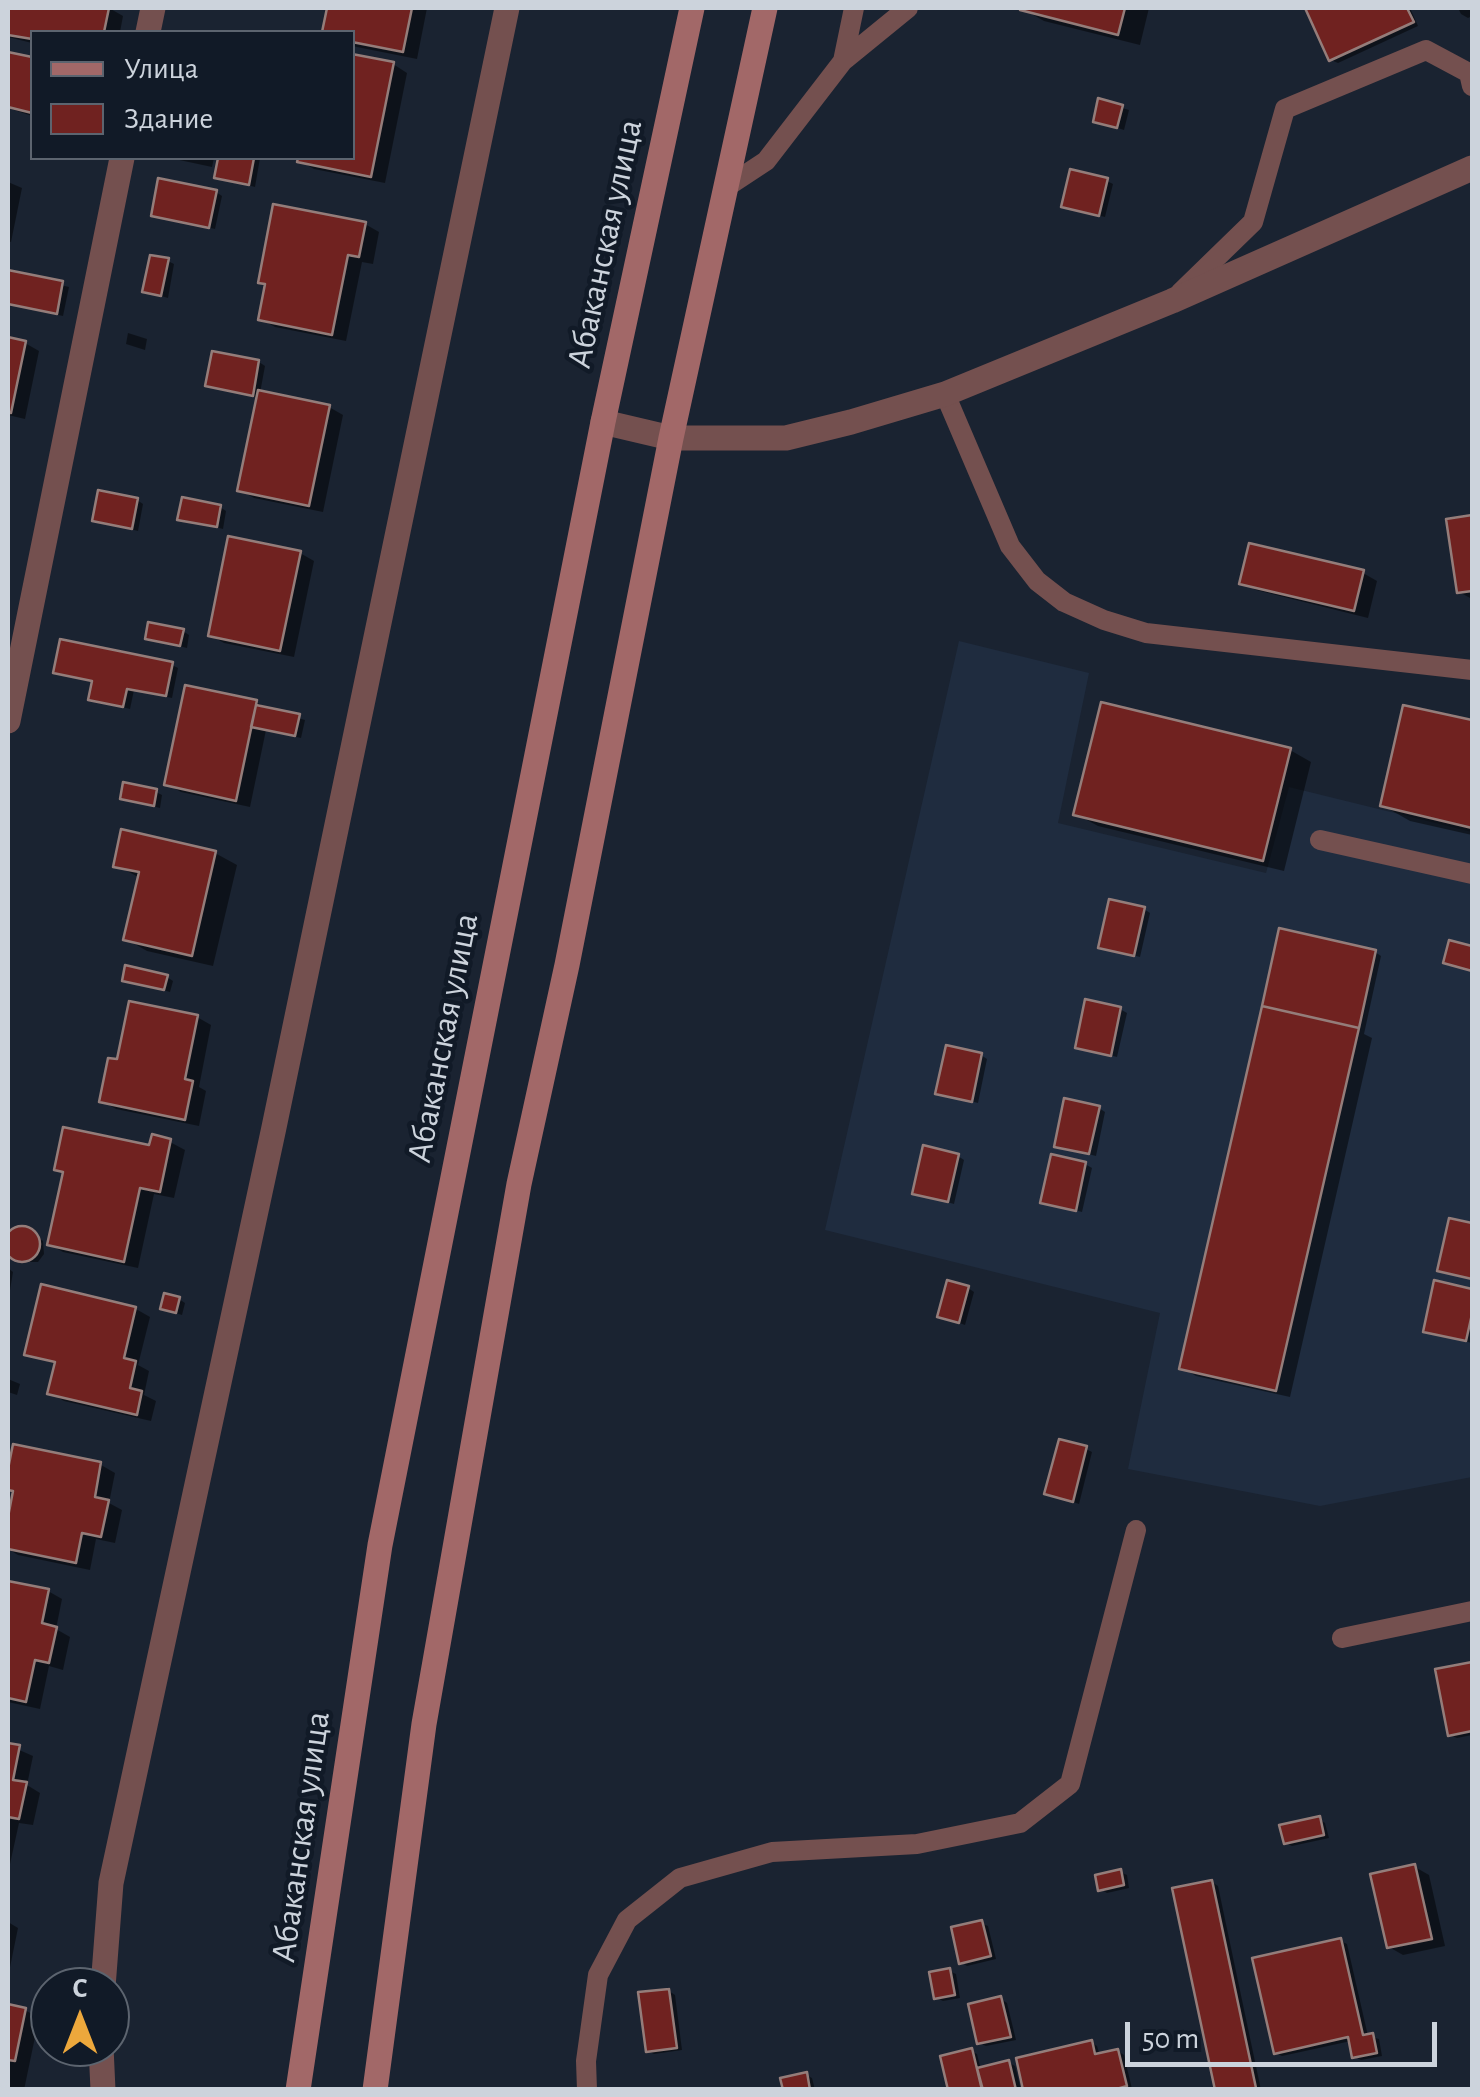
<!DOCTYPE html>
<meta charset="utf-8">
<style>
body{margin:0}
#map{position:relative;width:1480px;height:2097px;overflow:hidden;background:#1a2331;font-family:"Alegreya Sans",sans-serif}
canvas{display:block}
.frame{position:absolute;inset:0;border:10px solid #ccd3dc;pointer-events:none}
.legend{position:absolute;left:30px;top:30px;width:325px;height:130px;box-sizing:border-box;background:#111a27;border:2px solid #5c646f;margin:0;padding:12px 18px;list-style:none;font-size:30px;color:#ccd3dc}
.legend li{display:flex;align-items:center;gap:20px;height:50px}
.legend b{width:50px;border:2px solid #5c646f}
.north{position:absolute;left:30px;top:1967px;width:100px;height:100px;box-sizing:border-box;background:#111a27;border:2px solid #5c646f;border-radius:50%;rotate:0deg;font-size:28px;font-weight:700;line-height:40px;text-align:center;color:#ccd3dc}
.north::after{content:'';display:block;margin:auto;width:35px;height:45px;background:#eda83c;clip-path:polygon(50% 0,100% 100%,50% 72%,0 100%)}
.scale{position:absolute;left:1125px;top:2022px;width:312px;height:45px;box-sizing:border-box;border:5px solid #ccd3dc;border-top:0;padding-left:12px;font-size:30px;line-height:35px;white-space:nowrap;color:#ccd3dc;-webkit-text-stroke:8px #111a27;paint-order:stroke}
</style>
<div id="map">
<canvas width="1480" height="2097"></canvas>
<div class="frame"></div>
<ul class="legend">
<li><b style="height:12px;background:#a26868"></b>Улица</li>
<li><b style="height:28px;background:#702220"></b>Здание</li>
</ul>
<div class="north">С</div>
<div class="scale">50 m</div>
</div>
<script>
const ctx = document.querySelector('canvas').getContext('2d');
ctx.lineJoin = 'round';
function fillPath(path, color) {
  ctx.fillStyle = color;
  ctx.fill(path, 'evenodd');
}
function toPath(rows) {
  const path = new Path2D();
  for (const r of rows) {
    if (r.length === 3) {
      path.moveTo(r[0] + r[2], r[1]);
      path.arc(r[0], r[1], r[2], 0, 2 * Math.PI);
      continue;
    }
    path.moveTo(r[0], r[1]);
    for (let i = 2; i < r.length; i += 2) path.lineTo(r[i], r[i + 1]);
  }
  return path;
}
function trace(path, color, width, dash) {
  ctx.strokeStyle = color;
  ctx.lineWidth = width;
  ctx.lineCap = dash ? 'butt' : 'round';
  ctx.setLineDash(dash || []);
  ctx.stroke(path);
}
function drawText(font, color, halo, rows, align = 'center') {
  ctx.font = font + ' "Alegreya Sans",sans-serif';
  ctx.lineWidth = 9;
  ctx.setLineDash([]);
  ctx.textBaseline = 'middle';
  ctx.strokeStyle = halo;
  ctx.fillStyle = color;
  for (const [text, x, y, turn = 0] of rows) {
    ctx.save();
    ctx.translate(x, y);
    ctx.rotate((+turn || 0) * Math.PI / 180);
    ctx.textAlign = isNaN(turn) ? turn : align;
    if (halo) ctx.strokeText(text, 0, 0);
    ctx.fillText(text, 0, 0);
    ctx.restore();
  }
}
fillPath(toPath([
 [959,641,1089,673,1058,823,1266,873,1289,787,1472,832,1472,1477,1320,1506,1128,1469,1160,1313,825,1230]
]), '#1f2c3f');
fillPath(toPath([
 [8,8,109,8,123,16,120,32,32,32,32,43,8,37],
 [330,8,427,8,417,59,352,46,352,32,325,32],
 [1149,8,1140,45,1044,21,1023,9],
 [1308,8,1410,8,1418,26,1338,63,1331,60],
 [1458,8,1472,8,1472,16,1468,18,1461,14],
 [8,54,32,60,32,116,8,108],
 [393,64,407,73,385,183,314,169,300,161,301,158,352,158],
 [1100,101,1129,110,1124,130,1096,121],
 [170,158,214,158,212,167],
 [220,158,260,158,255,187,217,177],
 [1107,181,1113,184,1105,217,1070,209],
 [8,182,22,188,11,242,8,241],
 [216,192,222,196,215,229,154,215],
 [365,224,379,232,373,264,362,262,346,341,275,327,261,319],
 [168,261,174,264,168,298,145,291],
 [8,272,69,287,63,316,8,304],
 [128,333,147,339,145,350,126,344],
 [8,340,25,343,39,351,25,419,8,415],
 [259,362,265,366,260,393,329,407,343,415,323,512,254,498,240,490,259,398,208,385],
 [137,500,143,504,138,531,95,520],
 [220,507,226,511,223,529,180,518],
 [1472,517,1472,599,1459,592,1448,521],
 [300,553,314,561,294,657,224,643,210,635],
 [1363,573,1377,581,1368,618,1256,590,1242,582],
 [183,631,189,635,187,648,147,638],
 [172,665,178,668,172,698,134,690,130,709,91,699,95,682,55,672],
 [256,702,270,710,305,720,301,738,266,730,250,807,181,792,167,784],
 [1405,708,1472,723,1472,835,1410,821,1382,805],
 [1290,750,1311,762,1284,871,1098,826,1076,814],
 [156,792,162,795,160,808,122,798],
 [215,853,237,865,213,966,147,951,126,939,140,878,116,865],
 [1144,909,1150,913,1140,957,1101,947],
 [1375,952,1381,956,1364,1034,1372,1038,1290,1397,1196,1376,1182,1368],
 [167,977,173,981,170,992,125,979],
 [1120,1009,1127,1013,1117,1057,1078,1047],
 [197,1017,211,1025,199,1087,206,1091,199,1126,116,1109,102,1101,119,1062],
 [981,1055,987,1059,978,1103,938,1093],
 [1099,1108,1105,1112,1096,1156,1056,1146],
 [170,1142,185,1150,174,1198,154,1194,138,1268,63,1252,49,1244,65,1173,56,1168],
 [958,1156,964,1160,954,1204,915,1193],
 [1085,1164,1092,1168,1082,1212,1043,1202],
 [17,1229,27,1229,43,1241,44,1254,38,1262,20,1262,8,1249,8,1235],
 [8,1268,13,1272,8,1302],
 [1436,1283,1472,1291,1472,1343,1426,1331],
 [968,1288,974,1292,965,1325,940,1316],
 [179,1299,185,1303,182,1315,169,1311],
 [136,1309,150,1317,138,1365,149,1371,144,1395,156,1401,151,1421,64,1401,50,1393,57,1365,27,1353],
 [8,1379,20,1384,17,1395,8,1392],
 [14,1447,101,1465,115,1473,109,1503,122,1510,115,1543,96,1539,90,1570,18,1555,8,1549,8,1529,15,1493,8,1488,8,1481],
 [1086,1449,1092,1452,1079,1504,1047,1493],
 [8,1583,48,1591,62,1599,56,1629,70,1637,63,1670,49,1666,40,1709,8,1702],
 [1472,1664,1472,1735,1457,1738,1450,1735,1438,1671],
 [8,1745,33,1756,27,1785,40,1793,33,1825,19,1823,10,1864,8,1864],
 [1319,1819,1325,1823,1329,1838,1292,1846,1286,1843],
 [1415,1867,1429,1875,1445,1946,1403,1955,1389,1947],
 [1120,1872,1127,1875,1129,1888,1107,1893,1100,1889],
 [1212,1882,1218,1886,1261,2090,1218,2090],
 [8,1922,18,1928,8,1977],
 [981,1923,988,1926,996,1959,967,1966,961,1962],
 [1341,1941,1347,1944,1368,2036,1379,2039,1382,2056,1361,2060,1355,2057,1351,2041,1282,2056,1276,2053],
 [949,1971,956,1974,960,1998,943,2001,937,1998],
 [669,1991,675,1995,682,2050,654,2054,648,2051],
 [1001,1999,1007,2003,1016,2040,986,2046,979,2043],
 [8,2006,25,2010,39,2018,24,2090,8,2090],
 [1091,2042,1097,2046,1100,2056,1118,2051,1124,2055,1132,2089,1026,2090],
 [971,2051,977,2054,981,2070,1008,2062,1015,2066,1021,2090,951,2090],
 [806,2075,812,2078,815,2090,785,2090]
]), '#0007');
const building = toPath([
 [8,8,109,8,104,32,32,32,32,39,8,35,8,8],
 [327,8,412,8,403,52,352,42,352,32,322,32,327,8],
 [1020,8,1125,8,1118,35,1020,10,1020,8],
 [1305,8,1407,8,1414,22,1329,61,1305,8],
 [8,52,32,57,32,113,8,107,8,52],
 [352,54,394,62,371,177,297,162,298,158,352,158,352,54],
 [1098,98,1123,105,1117,128,1093,122,1098,98],
 [218,158,254,158,249,185,214,178,218,158],
 [1070,169,1108,178,1099,216,1061,207,1070,169],
 [158,178,217,190,209,228,151,216,158,178],
 [273,204,366,222,359,257,348,255,332,335,258,320,265,284,258,283,273,204],
 [150,255,169,258,161,296,142,292,150,255],
 [8,270,63,281,57,314,8,304,8,270],
 [8,337,26,341,11,413,8,412,8,337],
 [212,351,259,360,253,396,205,386,212,351],
 [258,390,330,405,309,506,237,491,258,390],
 [98,490,138,498,132,529,92,521,98,490],
 [182,497,221,505,217,527,177,520,182,497],
 [1472,515,1472,591,1457,593,1446,519,1472,515],
 [228,536,301,551,280,651,208,636,228,536],
 [1249,543,1364,570,1354,611,1239,584,1249,543],
 [148,622,184,629,180,646,145,639,148,622],
 [60,639,173,662,166,696,127,689,123,707,88,700,92,681,53,673,60,639],
 [185,685,257,700,236,801,164,785,185,685],
 [1101,702,1291,748,1263,861,1073,815,1101,702],
 [256,705,300,714,295,736,251,727,256,705],
 [1403,705,1472,720,1472,828,1380,806,1403,705],
 [123,782,157,789,154,806,120,799,123,782],
 [121,829,216,851,192,956,123,940,139,872,113,867,121,829],
 [1109,899,1145,907,1134,956,1098,948,1109,899],
 [1279,928,1376,950,1359,1028,1262,1006,1279,928],
 [1449,940,1472,946,1472,971,1443,963,1449,940],
 [125,965,168,975,164,990,122,981,125,965],
 [1085,999,1121,1007,1111,1056,1075,1048,1085,999],
 [129,1001,198,1015,185,1079,193,1081,185,1120,99,1102,108,1058,117,1059,129,1001],
 [1262,1006,1359,1028,1276,1391,1179,1369,1262,1006],
 [946,1045,982,1053,972,1102,935,1094,946,1045],
 [1064,1098,1100,1106,1089,1154,1054,1147,1064,1098],
 [63,1127,149,1145,152,1134,171,1139,160,1192,140,1188,124,1262,47,1245,63,1172,54,1170,63,1127],
 [923,1145,959,1154,948,1202,912,1194,923,1145],
 [1051,1154,1086,1162,1076,1211,1040,1203,1051,1154],
 [1449,1218,1472,1223,1472,1279,1437,1271,1449,1218],
 [22,1244,18],
 [947,1280,969,1286,959,1323,937,1317,947,1280],
 [1434,1280,1472,1289,1472,1314,1466,1341,1423,1332,1434,1280],
 [41,1284,136,1307,124,1358,136,1361,130,1388,142,1391,137,1415,47,1394,55,1362,24,1355,41,1284],
 [164,1293,180,1297,176,1313,160,1309,164,1293],
 [1059,1439,1087,1446,1073,1502,1044,1494,1059,1439],
 [13,1444,101,1462,95,1497,109,1500,101,1537,82,1533,76,1563,8,1549,8,1517,13,1491,8,1490,8,1469,13,1444],
 [8,1581,49,1589,42,1623,57,1627,49,1663,35,1660,26,1702,8,1698,8,1581],
 [1472,1662,1472,1731,1448,1736,1435,1669,1472,1662],
 [8,1743,20,1745,13,1780,27,1782,19,1819,8,1817,8,1743],
 [1320,1816,1324,1835,1284,1844,1279,1825,1320,1816],
 [1415,1864,1432,1939,1387,1948,1370,1874,1415,1864],
 [1121,1869,1124,1885,1098,1891,1095,1875,1121,1869],
 [1212,1880,1256,2088,1247,2090,1215,2090,1172,1888,1212,1880],
 [982,1920,991,1956,959,1964,951,1927,982,1920],
 [1341,1938,1363,2035,1373,2033,1377,2053,1352,2058,1348,2037,1274,2054,1252,1958,1341,1938],
 [950,1968,955,1995,934,1999,929,1972,950,1968],
 [669,1989,677,2048,646,2052,638,1992,669,1989],
 [1001,1996,1011,2037,977,2044,968,2004,1001,1996],
 [8,2004,26,2008,15,2061,8,2060,8,2004],
 [1092,2040,1095,2054,1118,2049,1127,2086,1113,2090,1023,2090,1016,2058,1092,2040],
 [972,2048,982,2090,948,2090,940,2056,972,2048],
 [1009,2060,1016,2090,983,2090,977,2068,1009,2060],
 [807,2072,810,2090,783,2090,780,2078,807,2072]
]);
fillPath(building, '#702220');
trace(building, '#947d7a', 2.5);
trace(toPath([
 [843,61,854,8],
 [725,188,766,161,843,61,908,8],
 [1180,293,1253,222,1285,109,1426,50,1469,73,1472,86],
 [945,394,1010,546,1037,581,1064,602,1104,620,1146,633,1472,670],
 [1320,840,1472,874],
 [1342,1638,1472,1611],
 [587,2090,586,2061,598,1975,627,1920,680,1878,772,1852,917,1844,1020,1823,1070,1784,1136,1530]
]), '#74504f', 20);
trace(toPath([
 [148,32,153,8],
 [603,422,671,438,786,438,851,422,945,394,1172,301,1472,168],
 [8,721,122,158],
 [103,1987,111,1883,273,1132,507,8],
 [101,2047,103,2090]
]), '#74504f', 25);
trace(toPath([
 [298,2090,380,1545,603,422,692,8],
 [375,2090,424,1724,519,1184,567,965,671,438,765,8]
]), '#a26868', 25);
drawText('35px', '#ccd3dc', '#111a27', [
 ["Абаканская улица",605,244,-78],
 ["Абаканская улица",443,1038,-79],
 ["Абаканская улица",301,1837,-82]
]);
</script>
